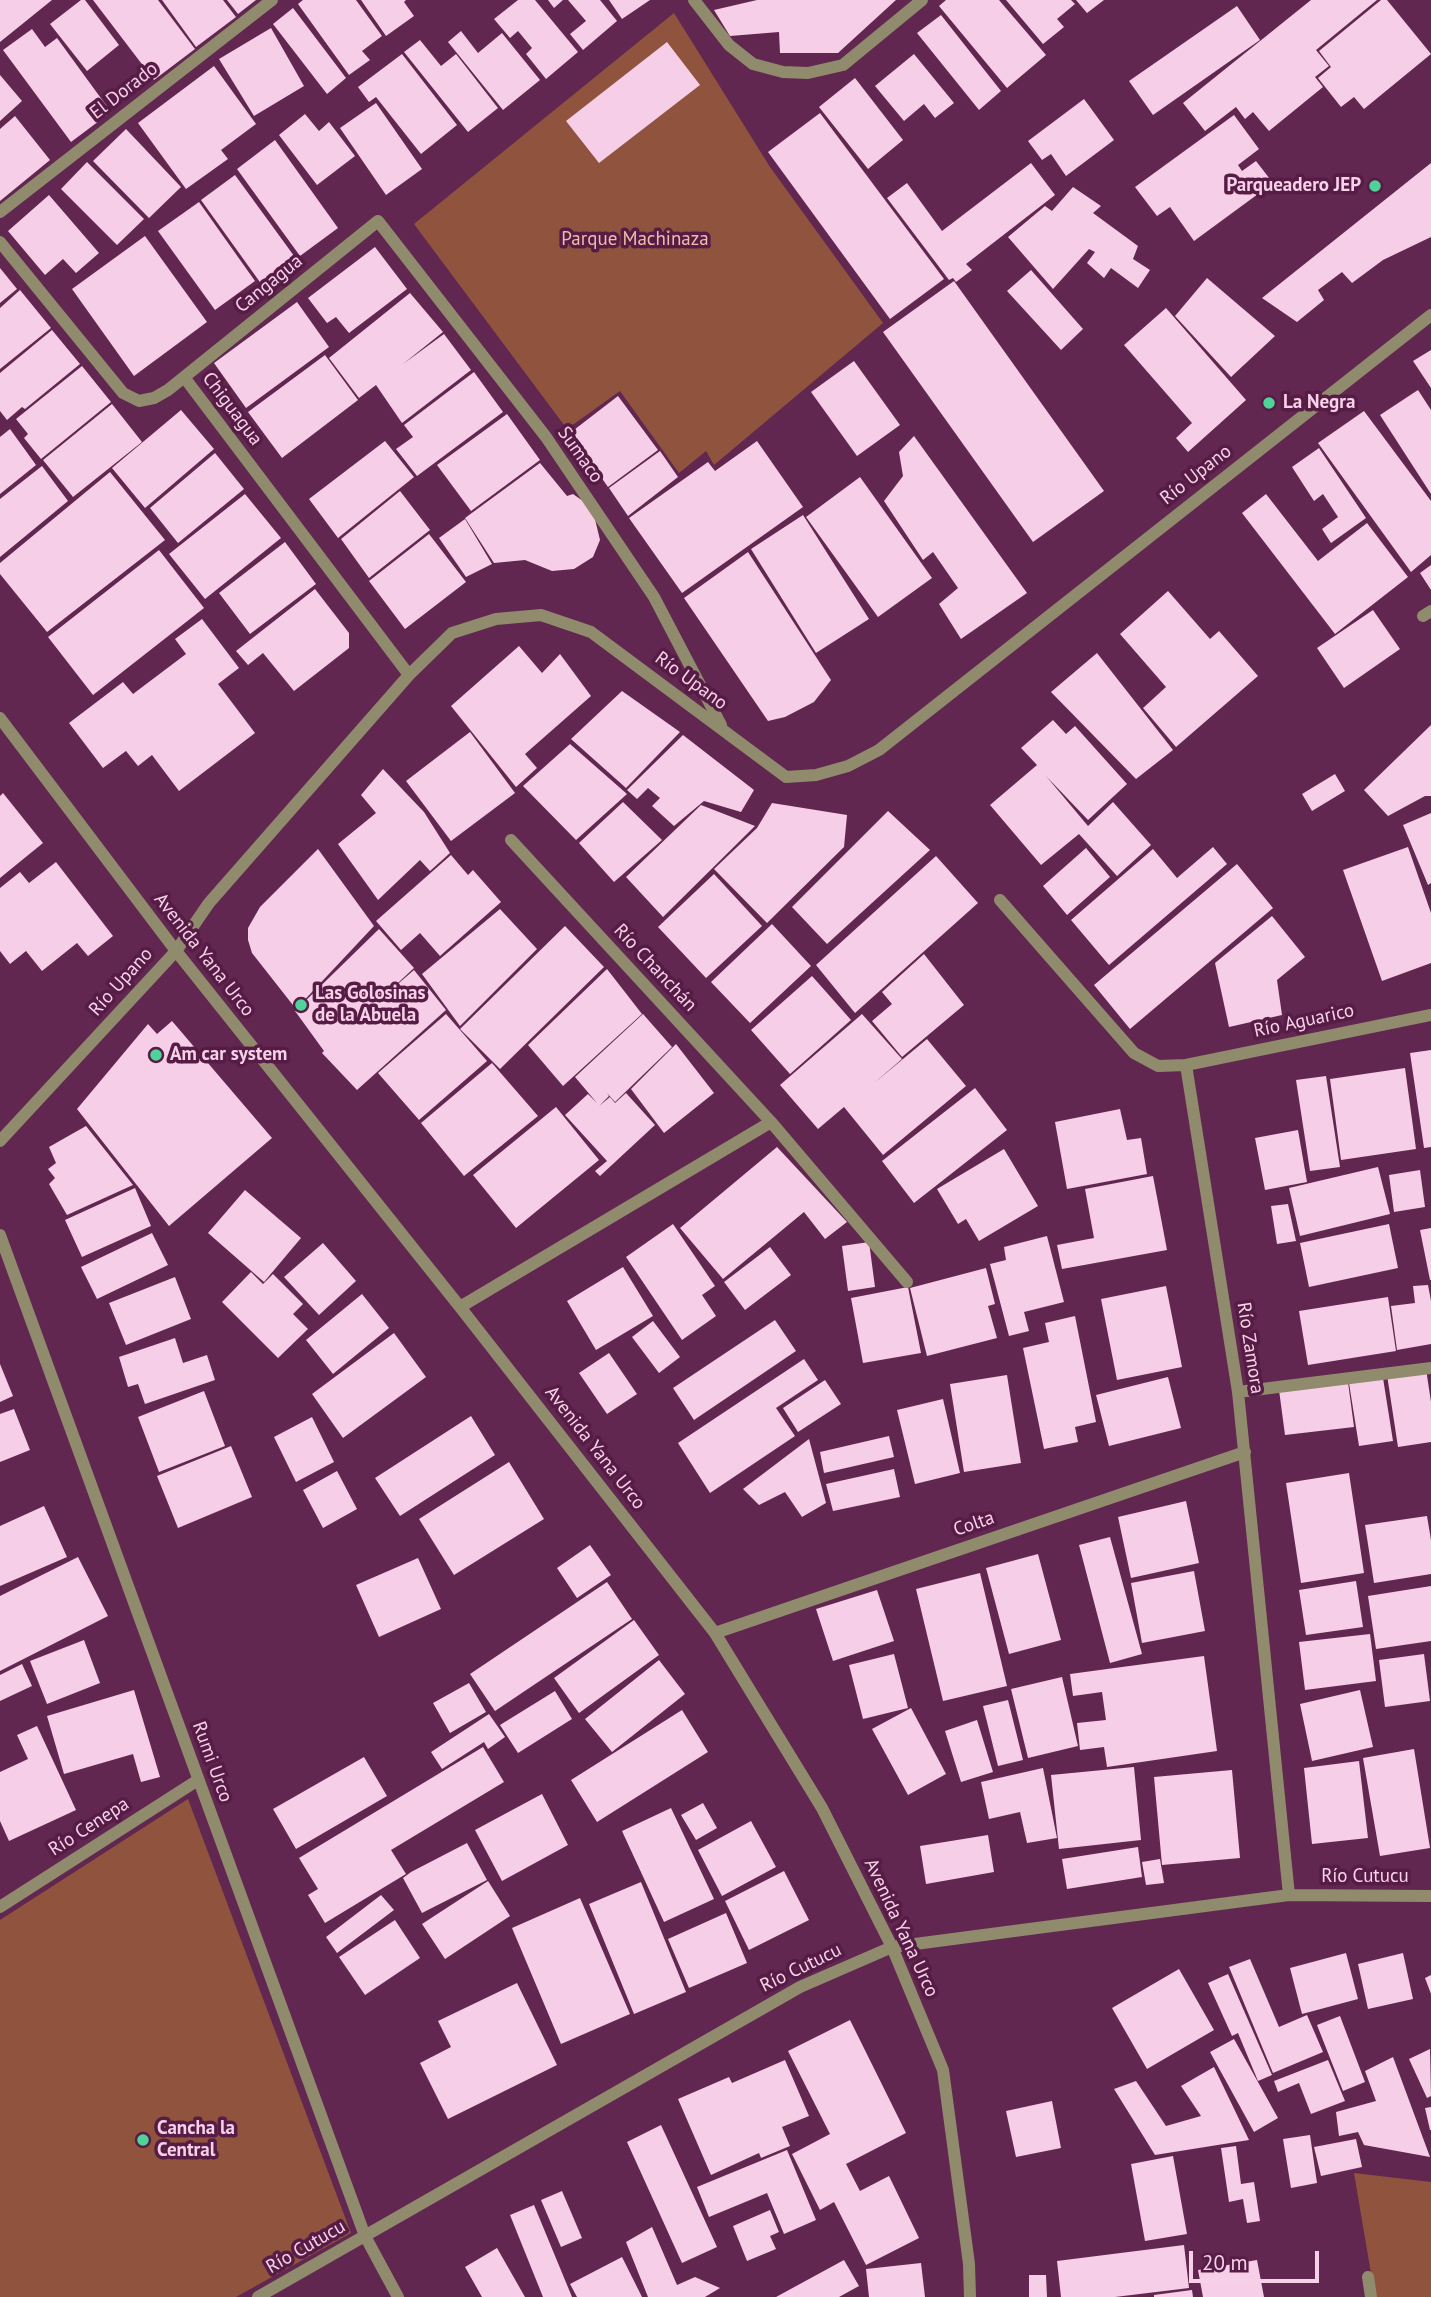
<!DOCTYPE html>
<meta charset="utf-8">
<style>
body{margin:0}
#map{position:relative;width:1431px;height:2297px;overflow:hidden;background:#612750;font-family:"PT Sans",sans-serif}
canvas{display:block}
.scale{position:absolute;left:1189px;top:2251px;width:130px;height:32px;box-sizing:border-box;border:4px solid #f6d1e8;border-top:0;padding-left:9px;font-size:21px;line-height:24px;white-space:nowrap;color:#f6d1e8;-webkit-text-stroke:5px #561c45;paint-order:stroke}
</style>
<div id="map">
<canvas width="1431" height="2297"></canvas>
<div class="scale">20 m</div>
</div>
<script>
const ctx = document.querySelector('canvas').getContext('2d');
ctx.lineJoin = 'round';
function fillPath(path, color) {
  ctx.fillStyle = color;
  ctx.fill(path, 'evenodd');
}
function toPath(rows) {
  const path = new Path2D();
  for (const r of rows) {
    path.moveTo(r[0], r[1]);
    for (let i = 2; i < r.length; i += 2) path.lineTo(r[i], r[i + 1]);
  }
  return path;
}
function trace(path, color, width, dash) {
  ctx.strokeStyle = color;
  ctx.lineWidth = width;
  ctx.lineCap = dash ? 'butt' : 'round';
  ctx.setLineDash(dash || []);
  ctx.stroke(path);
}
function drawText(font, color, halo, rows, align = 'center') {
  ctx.font = font + ' "PT Sans",sans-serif';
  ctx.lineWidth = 7;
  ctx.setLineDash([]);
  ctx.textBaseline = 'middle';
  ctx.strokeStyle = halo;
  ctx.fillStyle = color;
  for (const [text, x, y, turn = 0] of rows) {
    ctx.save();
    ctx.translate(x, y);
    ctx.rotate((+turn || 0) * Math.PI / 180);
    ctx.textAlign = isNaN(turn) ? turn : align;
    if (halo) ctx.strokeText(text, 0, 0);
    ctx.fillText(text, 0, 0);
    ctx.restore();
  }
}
fillPath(toPath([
 [674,13,770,167,883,323,714,465,706,451,679,473,620,391,567,429,414,224],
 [188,1799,351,2233,236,2297,0,2297,0,1920],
 [1354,2173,1431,2182,1431,2297,1375,2297]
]), '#90543e');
fillPath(toPath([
 [0,0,52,0,0,42],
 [81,0,85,0,119,45,87,71,50,24],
 [93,0,158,0,195,49,154,80],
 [162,0,223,0,236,17,196,47],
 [227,0,256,0,238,14],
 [303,0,356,0,382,36,362,51,370,60,349,75,298,4],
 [361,0,406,0,404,2,414,16,386,36],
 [518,0,535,0,578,52,546,79,526,54,532,48,518,31,510,38,494,19],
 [548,0,563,0,554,8],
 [568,0,600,0,617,21,583,50,570,34,586,21],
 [609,0,650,0,622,19],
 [757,0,896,0,838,53,780,53,779,32,730,36,714,10],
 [946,0,999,0,1046,55,1007,88,939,6],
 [1006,0,1071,0,1075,4,1057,19,1064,27,1043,44],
 [1076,0,1104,0,1087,13],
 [1311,0,1377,0,1316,50,1329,66,1315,77,1323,87,1269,131,1253,112,1245,119,1236,107,1205,131,1183,103],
 [1381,0,1387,0,1431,54,1364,109,1354,97,1341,107,1318,78,1331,67,1319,51],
 [1237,6,1260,40,1153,115,1129,81],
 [293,8,346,78,327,94,273,24],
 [941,15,1001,91,979,110,917,33],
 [271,28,304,86,254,116,219,59],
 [32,29,45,47,57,38,111,112,71,142,3,50],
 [461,31,478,53,502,33,540,80,503,110,448,42],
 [420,40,441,66,456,54,498,108,468,132,404,52],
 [667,42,700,85,599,163,566,121],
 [402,54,457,125,421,154,376,97,369,102,358,87],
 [914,54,954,103,935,118,924,104,904,121,875,86],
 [214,66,256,124,221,150,228,159,186,189,138,123],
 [0,75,22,101,0,121],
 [855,78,903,140,868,169,819,107],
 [1084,99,1114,140,1066,176,1051,154,1042,160,1028,141],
 [376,103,422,169,386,195,340,128],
 [820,113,944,279,890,319,768,152],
 [305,114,319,131,329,122,355,156,317,185,279,135],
 [1234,115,1259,149,1238,165,1242,171,1256,161,1273,183,1194,241,1170,207,1157,216,1135,187],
 [15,116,50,160,0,201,0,129],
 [126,129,181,187,149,218,93,161],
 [275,140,338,228,300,256,237,169],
 [87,162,144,219,117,245,61,189],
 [1031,163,1055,195,966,264,972,270,956,282,953,278,949,280,887,198,907,183,942,231],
 [1431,163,1431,237,1383,260,1352,283,1342,272,1318,290,1324,300,1297,322,1262,298],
 [235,175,297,260,262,285,201,200],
 [1073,187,1101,206,1093,213,1138,246,1133,259,1150,270,1138,288,1111,268,1104,278,1087,263,1095,252,1089,249,1053,289,1008,237,1045,206,1052,211],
 [49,195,99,253,76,273,63,259,45,275,8,231],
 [199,202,255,281,215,310,158,231],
 [145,236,207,322,134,376,72,289],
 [375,247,407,289,349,333,336,317,327,323,308,298],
 [0,268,17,289,0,303],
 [1031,270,1083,329,1061,350,1007,291],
 [1207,278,1275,336,1231,377,1175,316],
 [954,281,1104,491,1033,542,883,332],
 [20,290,51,328,0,369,0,308],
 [410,293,443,332,403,364,444,334,471,370,402,423,376,385,359,398,329,358],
 [297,302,329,347,246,408,214,363],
 [1166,308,1246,400,1188,452,1176,438,1192,423,1124,345],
 [52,330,80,364,25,409,22,407,7,420,0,411,0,373],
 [1431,350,1431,388,1413,361],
 [325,355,358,400,282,458,248,412],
 [854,361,900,425,857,456,811,392],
 [82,366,111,402,41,459,24,438,28,434,16,419],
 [474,372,503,412,417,476,396,449,413,437,404,425],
 [1418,390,1431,410,1431,494,1380,415],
 [618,396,658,450,608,487,570,433],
 [112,404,142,442,73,497,43,460],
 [181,410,214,449,145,508,112,468],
 [1364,411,1431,501,1431,555,1411,572,1318,443],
 [507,414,540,460,471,511,437,465],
 [10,429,36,465,0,494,0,437],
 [914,436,1027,593,961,639,939,604,958,588,933,552,923,560,884,501,903,476,899,452],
 [385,441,414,477,338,538,309,499],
 [757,441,803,507,682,593,629,518,708,462,715,471],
 [1319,448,1366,518,1331,543,1322,529,1338,517,1323,494,1314,501,1292,467],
 [660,451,678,477,628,516,609,488],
 [215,453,244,489,178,543,150,508],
 [540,463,567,496,573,494,583,501,595,519,600,540,593,557,574,569,552,571,525,560,494,563,465,518],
 [42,466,68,501,0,557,0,499],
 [110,472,165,540,47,632,0,574,0,563],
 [860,477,932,578,878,617,806,517],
 [400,491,430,530,369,578,341,539],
 [245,494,281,538,205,599,169,554],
 [1266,494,1318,561,1367,523,1408,577,1335,634,1242,513],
 [803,515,869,619,816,653,751,549],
 [465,519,492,564,466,577,439,538],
 [429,534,466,582,405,629,369,581],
 [285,542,316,584,250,634,219,593],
 [159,550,204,608,93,695,48,637],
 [748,552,831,680,814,702,785,717,768,721,684,598],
 [1431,565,1431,590,1420,573],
 [315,589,349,633,349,648,294,691,263,653,248,665,236,651],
 [1168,591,1210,639,1219,631,1258,676,1176,747,1143,708,1166,687,1120,634],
 [1373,610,1400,649,1344,688,1317,648],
 [202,619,239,668,218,684,255,733,179,791,152,755,138,766,126,751,103,768,69,723,123,682,133,694,186,654,175,639],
 [519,646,542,673,560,654,591,696,525,754,537,768,516,787,451,706],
 [1097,653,1173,750,1136,779,1051,692],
 [622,691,680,732,626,788,571,739],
 [1053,720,1066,734,1075,726,1127,784,1088,820,1046,776,1088,826,1113,802,1151,845,1117,876,1079,834,1041,865,990,805,1037,765,1021,748],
 [1431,725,1431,796,1425,796,1388,816,1364,790],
 [470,732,515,793,451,841,406,781],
 [683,735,754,790,741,812,704,801,674,826,652,806,660,798,648,788,637,799,627,790],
 [570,744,627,794,576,840,523,786],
 [383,769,424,812,450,853,430,871,420,860,378,900,338,844,376,813,361,795],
 [1335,774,1345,791,1312,811,1302,794],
 [3,793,43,843,0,878,0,796],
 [623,802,662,840,614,882,579,843],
 [772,803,847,815,844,847,767,923,714,869,757,828],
 [701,805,755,826,663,917,626,877],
 [888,811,930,850,827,944,792,907],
 [1431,813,1431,883,1428,885,1403,825],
 [1213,847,1227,864,1109,965,1071,920,1153,849,1177,878],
 [1408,847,1431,913,1431,963,1382,981,1343,870],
 [1086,848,1110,877,1067,915,1043,886],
 [318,849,374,926,296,1009,252,953,248,940,248,928,260,907],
 [451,855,468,875,473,870,501,902,440,956,420,933,401,950,376,921],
 [936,856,978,903,855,1013,816,965],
 [56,862,113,936,88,956,77,943,42,971,26,951,10,964,0,951,0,888,20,872,29,883],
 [1237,864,1273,908,1130,1029,1094,985],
 [714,874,762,926,706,978,658,927],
 [500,909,537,949,460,1026,422,974],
 [1272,916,1305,957,1277,980,1282,1015,1229,1027,1215,963],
 [772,924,811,966,750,1023,711,982],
 [565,926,604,967,500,1069,460,1029],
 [379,929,414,968,385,995,414,970,446,1010,357,1090,322,1053,324,1051,295,1011],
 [924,954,964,1005,902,1057,872,1021,892,1004,882,992],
 [607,969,642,1014,563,1086,528,1045],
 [812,976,851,1020,790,1074,751,1030],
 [446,1014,487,1061,419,1120,378,1073],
 [643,1014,672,1047,615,1102,607,1093,609,1096,599,1106,610,1097,615,1103,626,1093,655,1125,600,1176,595,1171,607,1161,565,1115,588,1094,597,1103,575,1077],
 [862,1014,902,1059,873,1084,927,1039,966,1086,883,1155,844,1107,818,1129,780,1085],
 [172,1021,272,1138,169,1226,77,1109,148,1024,157,1034],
 [676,1044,714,1093,664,1133,631,1089],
 [1431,1050,1431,1147,1424,1148,1410,1053],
 [492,1063,538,1116,464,1176,421,1123],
 [1405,1068,1416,1149,1341,1160,1330,1079],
 [1326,1076,1340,1167,1310,1171,1296,1080],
 [975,1088,1007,1130,914,1203,882,1161],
 [556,1107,599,1160,516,1228,473,1175],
 [1120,1109,1127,1140,1141,1138,1147,1174,1067,1189,1055,1122],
 [86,1126,133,1185,67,1215,49,1184,55,1178,48,1169,56,1163,49,1147],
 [1298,1130,1307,1182,1265,1190,1255,1138],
 [777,1147,847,1222,825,1239,804,1212,723,1279,680,1228],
 [1004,1149,1038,1206,979,1241,966,1219,958,1224,937,1189],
 [1378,1167,1390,1214,1300,1236,1289,1188],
 [1420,1170,1425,1207,1394,1212,1389,1175],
 [1153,1176,1167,1250,1062,1269,1057,1245,1094,1238,1085,1189],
 [135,1188,151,1226,82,1257,65,1220],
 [245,1190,301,1238,264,1282,208,1233],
 [1288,1204,1296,1241,1277,1244,1271,1206],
 [673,1224,715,1286,702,1295,716,1316,682,1340,626,1257],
 [1389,1224,1398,1268,1309,1287,1300,1243],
 [1431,1228,1431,1280,1430,1280,1420,1230],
 [152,1233,168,1265,97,1299,81,1267],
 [1047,1236,1064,1302,1024,1312,1029,1331,1009,1336,990,1264,1006,1260,1004,1247],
 [869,1242,875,1287,848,1291,842,1246],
 [323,1243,356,1281,319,1315,284,1277],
 [770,1247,791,1275,745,1310,724,1282],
 [623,1267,653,1316,596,1350,567,1301],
 [986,1268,995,1304,988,1306,997,1338,927,1356,910,1288],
 [251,1272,263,1284,260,1287,273,1274,303,1304,293,1314,308,1329,278,1358,222,1302],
 [175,1277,191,1319,126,1345,109,1303],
 [1428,1285,1431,1301,1431,1344,1397,1350,1391,1306,1415,1303,1413,1286],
 [1166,1286,1182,1367,1117,1380,1101,1299],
 [908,1287,921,1353,863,1363,851,1298],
 [362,1294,389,1328,333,1374,306,1340],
 [1388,1297,1396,1351,1308,1365,1299,1311],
 [1075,1316,1096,1422,1075,1427,1078,1442,1044,1449,1023,1348,1049,1342,1045,1323],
 [775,1320,796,1351,694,1420,673,1388],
 [653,1321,680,1357,659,1373,632,1337],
 [394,1333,426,1377,343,1438,312,1394],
 [175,1338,183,1363,207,1355,215,1380,145,1404,138,1384,128,1387,119,1357],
 [609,1353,637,1394,607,1414,579,1373],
 [804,1359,818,1380,776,1408,795,1436,710,1493,678,1443],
 [0,1364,13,1396,0,1402],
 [1426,1369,1431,1402,1431,1442,1398,1447,1387,1375],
 [1007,1375,1021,1463,964,1472,950,1384],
 [1168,1377,1181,1428,1109,1446,1096,1395],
 [1383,1378,1393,1441,1359,1446,1349,1383],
 [825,1380,841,1404,798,1432,783,1408],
 [1348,1382,1354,1427,1285,1435,1279,1390],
 [204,1391,225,1446,159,1472,138,1417],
 [943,1399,960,1473,915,1484,897,1410],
 [14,1409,30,1450,0,1462,0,1414],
 [471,1416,495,1455,400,1516,375,1478],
 [312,1417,334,1462,296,1482,274,1437],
 [889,1436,894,1457,824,1473,820,1452],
 [809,1439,826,1503,802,1517,785,1492,759,1505,743,1489],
 [231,1446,252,1497,178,1528,157,1476],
 [509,1462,544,1519,454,1575,419,1519],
 [894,1469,900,1497,833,1511,826,1484],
 [337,1471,357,1509,323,1528,303,1490],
 [1349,1473,1364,1573,1301,1583,1286,1483],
 [1186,1501,1199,1563,1131,1578,1118,1517],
 [44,1506,67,1557,0,1586,0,1526],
 [1427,1516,1431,1540,1431,1574,1374,1583,1365,1525],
 [1110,1537,1142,1654,1110,1663,1079,1545],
 [590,1545,611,1575,577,1598,557,1568],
 [1038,1554,1061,1640,1009,1654,986,1568],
 [78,1557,108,1616,0,1671,0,1596],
 [418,1558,441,1609,379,1637,356,1585],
 [1194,1571,1205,1631,1142,1643,1131,1583],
 [980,1573,1007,1686,943,1701,916,1589],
 [1356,1581,1363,1627,1306,1635,1299,1590],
 [607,1582,632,1619,495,1711,470,1674],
 [1431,1586,1431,1641,1376,1649,1368,1596],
 [877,1590,894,1641,833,1661,816,1609],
 [634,1620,659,1655,579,1713,554,1678],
 [1370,1634,1376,1681,1305,1690,1299,1642],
 [84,1640,100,1683,47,1704,30,1661],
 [894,1654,908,1708,863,1719,849,1665],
 [1424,1654,1430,1701,1385,1707,1379,1660],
 [1204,1656,1217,1751,1107,1767,1104,1747,1080,1750,1077,1723,1106,1720,1102,1692,1073,1696,1070,1674],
 [659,1660,685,1694,612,1752,585,1719],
 [22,1664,32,1686,0,1701,0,1675],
 [1062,1677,1078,1746,1028,1758,1011,1689],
 [469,1683,486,1712,450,1733,433,1703],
 [134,1690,160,1777,141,1782,133,1754,64,1774,47,1716],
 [1360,1690,1373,1747,1312,1761,1300,1704],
 [555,1691,572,1719,518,1753,500,1725],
 [1008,1700,1023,1760,998,1766,983,1706],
 [911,1708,946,1774,908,1795,872,1729],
 [682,1710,708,1752,597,1822,571,1780],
 [489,1714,505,1737,488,1749,484,1742,442,1769,431,1752],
 [977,1720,993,1772,961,1782,945,1731],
 [37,1726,76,1810,9,1841,0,1821,0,1772,28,1759,17,1735],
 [483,1747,504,1782,391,1850,406,1874,325,1923,308,1895,318,1889,299,1858],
 [1414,1749,1430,1848,1380,1856,1363,1758],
 [364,1757,387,1796,296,1849,273,1809],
 [1359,1761,1368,1838,1312,1844,1304,1768],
 [1134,1767,1141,1840,1059,1849,1051,1775],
 [1043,1768,1057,1838,1027,1843,1020,1812,989,1819,981,1782],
 [1232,1770,1240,1858,1162,1865,1154,1777],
 [542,1794,568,1845,502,1881,475,1830],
 [703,1803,717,1828,696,1840,681,1815],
 [671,1808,714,1899,664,1922,622,1831],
 [751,1821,776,1867,722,1896,698,1850],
 [988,1835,994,1872,926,1884,920,1846],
 [467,1843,487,1880,422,1913,403,1878,411,1872],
 [1138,1847,1142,1877,1067,1889,1062,1859],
 [1160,1859,1164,1883,1146,1885,1142,1862],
 [784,1871,809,1920,749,1950,725,1901],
 [488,1881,510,1916,445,1959,422,1924],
 [641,1882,686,1992,634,2014,589,1904],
 [381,1895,394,1910,337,1953,326,1937],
 [580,1898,630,2014,561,2044,512,1928],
 [726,1913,747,1963,689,1988,668,1939],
 [395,1920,420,1958,365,1995,339,1957],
 [1346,1953,1358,1999,1302,2014,1290,1968],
 [1403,1953,1413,1999,1368,2009,1358,1964],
 [1250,1959,1279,2027,1307,2015,1323,2052,1273,2073,1229,1967],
 [1179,1969,1214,2030,1147,2069,1112,2008],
 [1228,1974,1272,2075,1258,2081,1238,2033,1232,2036,1208,1983],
 [1431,1975,1431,1994,1425,1978],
 [517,1983,557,2065,448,2119,420,2063,451,2047,438,2021],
 [1340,2016,1365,2082,1343,2091,1317,2025],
 [850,2020,906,2133,846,2164,860,2191,889,2176,919,2238,866,2265,834,2202,820,2210,792,2154,830,2134,788,2051],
 [1234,2039,1278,2118,1254,2132,1210,2052],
 [1430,2049,1431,2096,1427,2098,1409,2059],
 [1393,2057,1430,2157,1364,2145,1358,2132,1339,2136,1336,2112,1376,2101,1365,2071],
 [785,2060,809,2116,782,2127,790,2146,761,2158,759,2153,711,2175,678,2099,729,2077,732,2083],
 [1328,2060,1345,2101,1311,2114,1299,2083,1278,2092,1274,2081],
 [1214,2067,1249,2140,1155,2155,1114,2089,1136,2081,1166,2126,1201,2116,1181,2086],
 [1052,2101,1061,2148,1016,2157,1006,2111],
 [1431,2107,1431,2130,1430,2130,1425,2108],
 [661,2125,717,2247,682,2263,627,2142],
 [1310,2135,1317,2183,1291,2188,1283,2139],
 [1356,2139,1362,2167,1321,2176,1314,2147],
 [1236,2146,1241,2184,1254,2182,1260,2221,1247,2223,1243,2199,1229,2202,1221,2148],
 [787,2150,816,2220,784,2234,767,2193,709,2217,697,2187],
 [1173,2156,1187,2234,1145,2241,1131,2164],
 [562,2191,582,2238,561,2247,541,2200],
 [534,2205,572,2297,543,2297,510,2215],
 [770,2210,779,2232,770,2236,776,2249,747,2261,733,2226],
 [652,2227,677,2285,695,2277,720,2288,705,2297,648,2297,626,2242],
 [1184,2245,1189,2288,1115,2297,1061,2297,1057,2261],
 [497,2248,525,2297,482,2297,465,2267],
 [622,2257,642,2297,577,2297,570,2284],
 [844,2260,859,2286,839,2297,776,2297],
 [1257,2260,1264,2297,1203,2297,1198,2270],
 [921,2263,925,2297,869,2297,866,2269],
 [1029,2275,1046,2275,1047,2297,1029,2297],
 [1192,2290,1193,2297,1154,2297,1154,2295]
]), '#f7cee7');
trace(toPath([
 [694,0,729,45,753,64,783,72,808,73,843,65,922,0],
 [0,212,272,0],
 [0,242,123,393,139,401,154,398,168,390,378,221,546,437,654,597,721,725],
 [184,377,409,675],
 [1423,616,1431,611],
 [0,718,176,951,460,1307,715,1633,822,1808,892,1947,943,2070,969,2264,970,2297],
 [1000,900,1134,1053,1158,1066,1186,1065,1431,1015],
 [1186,1065,1238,1392,1289,1895],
 [771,1122,907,1282],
 [0,1141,176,951,209,903,409,675,452,633,496,619,541,615,591,632,786,777,816,775,848,766,879,750,1431,315],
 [0,1235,365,2236,398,2297],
 [460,1307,771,1122,511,840],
 [1238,1392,1431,1368],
 [715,1633,1245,1452],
 [0,1907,198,1780],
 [1368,2277,1371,2297],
 [258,2297,800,1987,892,1947,1289,1895,1431,1896]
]), '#908b6c', 12);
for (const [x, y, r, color] of [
 [1375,186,7,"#50d398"],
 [1269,403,7,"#50d398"],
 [301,1005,7,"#50d398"],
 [156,1055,7,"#50d398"],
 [143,2140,7,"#50d398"]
]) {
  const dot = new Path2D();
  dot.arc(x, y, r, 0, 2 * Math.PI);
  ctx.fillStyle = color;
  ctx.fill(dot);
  trace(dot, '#561c45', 2.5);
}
drawText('19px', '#f6d1e8', '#561c45', [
 ["El Dorado",124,91,-38],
 ["Cangagua",269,284,-39],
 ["Chiguagua",232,409,53],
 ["Sumaco",580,455,55],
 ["Río Upano",1196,475,-38],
 ["Río Upano",691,681,36],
 ["Avenida Yana Urco",204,955,52],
 ["Río Chanchán",655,968,47],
 ["Río Upano",121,982,-48],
 ["Río Aguarico",1304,1021,-12],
 ["Río Zamora",1250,1348,81],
 ["Avenida Yana Urco",595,1448,52],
 ["Colta",974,1524,-19],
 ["Rumi Urco",212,1762,70],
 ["Río Cenepa",89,1827,-33],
 ["Río Cutucu",1365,1877],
 ["Avenida Yana Urco",901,1928,65],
 ["Río Cutucu",801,1968,-26],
 ["Río Cutucu",306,2247,-30]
]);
drawText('bold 19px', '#f6d1e8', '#561c45', [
 ["Parqueadero JEP",1361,186,"right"],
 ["La Negra",1283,403],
 ["Las Golosinas",315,994],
 ["de la Abuela",315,1016],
 ["Am car system",170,1055],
 ["Cancha la",157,2129],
 ["Central",157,2151]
], 'left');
drawText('19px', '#f3bca9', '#561c45', [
 ["Parque Machinaza",635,240]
]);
</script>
